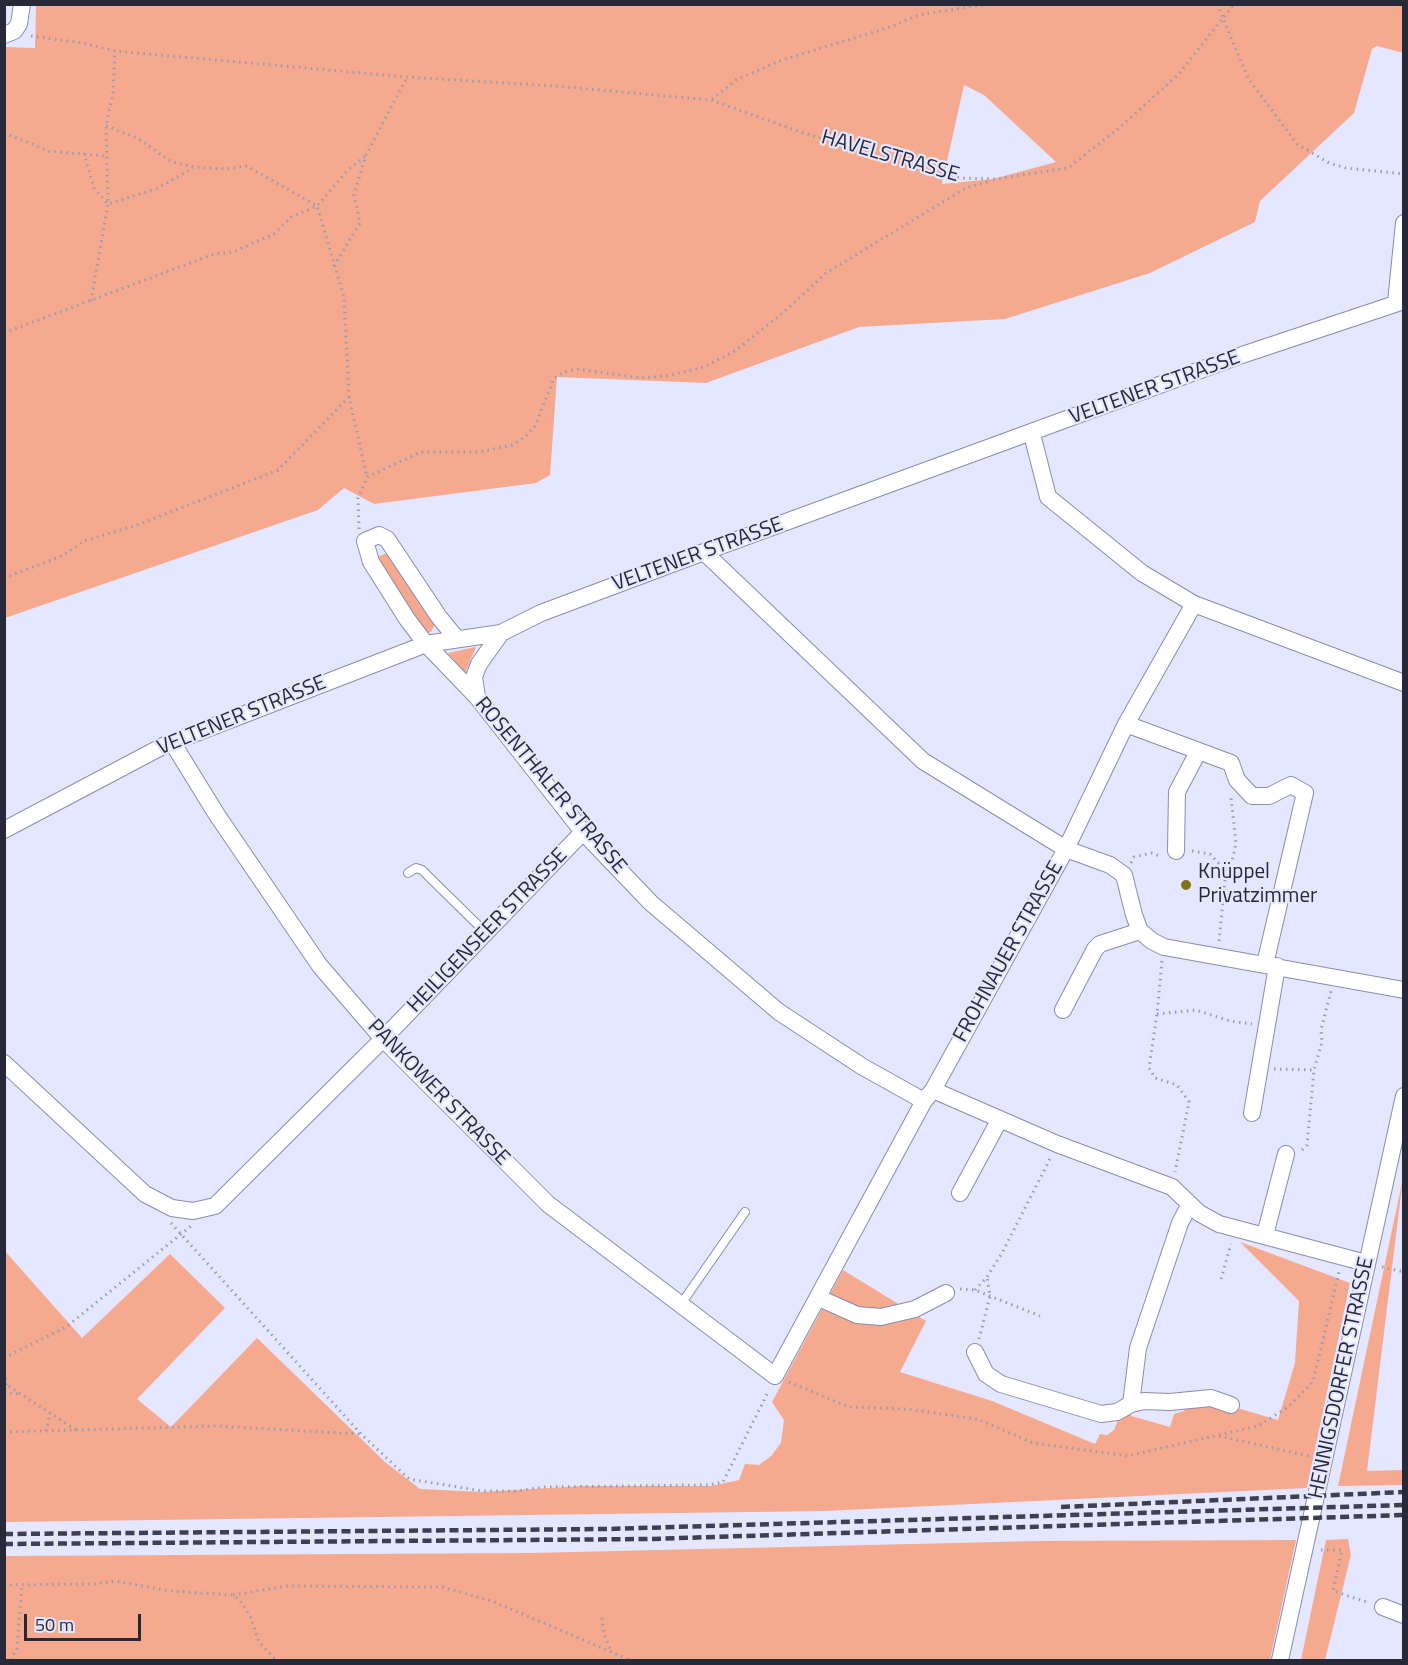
<!DOCTYPE html>
<meta charset="utf-8">
<style>
body{margin:0}
#map{position:relative;width:1408px;height:1665px;overflow:hidden;background:#e4e7ff;font-family:"Titillium Web",sans-serif}
canvas{display:block}
.frame{position:absolute;inset:0;border:6px solid #282938;pointer-events:none}
.scale{position:absolute;left:24px;top:1614px;width:117px;height:27px;box-sizing:border-box;border:3px solid #282938;border-top:0;padding-left:8px;font-size:18px;line-height:21px;white-space:nowrap;color:#282938;-webkit-text-stroke:4px #e4e7ff;paint-order:stroke}
</style>
<div id="map">
<canvas width="1408" height="1665"></canvas>
<div class="frame"></div>
<div class="scale">50 m</div>
</div>
<script>
const ctx = document.querySelector('canvas').getContext('2d');
ctx.lineJoin = 'round';
function fillPath(path, color) {
  ctx.fillStyle = color;
  ctx.fill(path, 'evenodd');
}
function toPath(rows) {
  const path = new Path2D();
  for (const r of rows) {
    path.moveTo(r[0], r[1]);
    for (let i = 2; i < r.length; i += 2) path.lineTo(r[i], r[i + 1]);
  }
  return path;
}
function trace(path, color, width, dash) {
  ctx.strokeStyle = color;
  ctx.lineWidth = width;
  ctx.lineCap = dash ? 'butt' : 'round';
  ctx.setLineDash(dash || []);
  ctx.stroke(path);
}
function drawText(font, color, halo, rows, align = 'center') {
  ctx.font = font + ' "Titillium Web",sans-serif';
  ctx.lineWidth = 4.5;
  ctx.setLineDash([]);
  ctx.textBaseline = 'middle';
  ctx.strokeStyle = halo;
  ctx.fillStyle = color;
  for (const [text, x, y, turn = 0] of rows) {
    ctx.save();
    ctx.translate(x, y);
    ctx.rotate((+turn || 0) * Math.PI / 180);
    ctx.textAlign = isNaN(turn) ? turn : align;
    if (halo) ctx.strokeText(text, 0, 0);
    ctx.fillText(text, 0, 0);
    ctx.restore();
  }
}
fillPath(toPath([
 [36,5,1403,4,1404,53,1377,46,1372,49,1354,113,1260,201,1255,222,1150,273,1005,319,859,327,706,383,557,377,550,475,536,483,374,504,344,488,318,510,5,618,5,47,35,48],
 [964,85,984,95,1056,162,993,179,942,184],
 [387,553,396,560,435,624,431,632,424,632,377,557],
 [476,647,465,673,448,653],
 [1403,1178,1367,1471,1403,1470,1403,1485,1338,1486],
 [1240,1242,1350,1283,1307,1488,826,1511,5,1522,4,1250,82,1338,170,1254,225,1308,137,1399,171,1427,257,1338,385,1462,420,1489,482,1492,582,1486,711,1486,739,1480,745,1464,759,1465,771,1456,781,1443,784,1420,772,1402,843,1270,926,1321,900,1372,992,1401,1095,1444,1100,1434,1107,1435,1114,1430,1122,1411,1134,1404,1131,1416,1170,1427,1174,1414,1184,1411,1193,1395,1278,1420,1295,1363,1299,1301],
 [1348,1539,1351,1555,1325,1660,1301,1660,1326,1540],
 [1296,1540,1270,1660,5,1660,5,1556,532,1553,1039,1541]
]), '#f5a98f');
const service = toPath([
 [408,873,416,868,422,870,486,933],
 [681,1304,745,1212]
]);
const minor = toPath([
 [4,35,14,31,19,24,22,4],
 [1396,302,1404,223],
 [1032,434,1048,497,1142,573,1194,604,1404,683],
 [704,552,923,761,1066,849,1110,865,1124,875,1134,915,1140,931,1152,941,1164,947,1404,990],
 [457,639,439,617,387,539,379,535,365,541,371,562,407,619,426,644,477,697,583,832,651,903,779,1012,863,1067,924,1101],
 [477,697,474,677,479,664,501,633],
 [1126,724,1231,763,1237,780,1252,796,1269,796,1291,785,1305,793,1265,964],
 [172,742,217,815,320,966,383,1039,548,1204,775,1376,924,1101,933,1090,1066,849,1126,724,1194,604],
 [4,830,165,745,426,644,501,633,541,613,704,552,1233,358,1404,301],
 [1176,851,1177,792,1198,752],
 [1063,1010,1095,949,1100,944,1140,931],
 [4,1063,145,1194,172,1208,193,1211,215,1206,383,1039,583,832],
 [933,1090,1057,1144,1172,1187,1199,1213,1219,1224,1366,1263],
 [1252,1113,1277,966],
 [960,1193,1000,1119],
 [1265,1235,1286,1154],
 [819,1298,857,1315,881,1317,915,1309,946,1293],
 [975,1352,986,1374,1001,1384,1101,1414,1117,1412,1131,1404,1144,1401,1170,1402,1211,1398,1231,1405],
 [1131,1404,1138,1348,1180,1223,1190,1204],
 [1383,1607,1404,1615],
 [1280,1660,1404,1096]
]);
trace(service, '#888caf', 10);
trace(minor, '#888caf', 18);
trace(toPath([
 [1217,4,1248,78,1297,144,1329,163,1346,168,1404,174],
 [31,36,83,43,115,51,407,77,555,86,711,100,795,130,918,169,960,178,995,179,1068,168,1119,128,1178,75,1234,4],
 [712,99,736,80,779,61,890,27,918,15,988,4],
 [106,126,137,138,172,162,194,167,225,169,247,166,317,206,344,297,349,397,367,477],
 [4,133,49,151,105,156],
 [84,153,94,188,108,204,156,189,193,168],
 [334,266,360,223,354,195,366,155,407,77],
 [91,301,108,204,106,126,113,92,115,51],
 [4,333,214,254,233,252,274,234,291,217,317,206,346,172,366,155],
 [359,529,358,498,367,477,421,452,480,452,512,445,524,438,535,426,554,378,564,372,577,369,642,378,666,376,704,367,735,351,785,311,826,273,966,188,990,181],
 [4,578,62,556,84,541,137,525,278,470,349,397],
 [1192,851,1210,854,1226,871],
 [1131,863,1134,857,1152,853,1162,857],
 [1219,941,1226,871,1232,862,1236,843,1231,798],
 [1162,961,1157,1014,1149,1068,1155,1078,1177,1085,1189,1102,1175,1172],
 [1157,1014,1196,1010,1230,1021,1252,1024],
 [1274,1069,1314,1070],
 [1302,1150,1307,1145,1314,1070,1322,1042,1321,1030,1331,991],
 [171,1223,361,1434,409,1479,482,1491,516,1491,545,1487,709,1485,723,1482,769,1390],
 [1382,1267,1404,1272],
 [1221,1279,1231,1244],
 [960,1289,975,1290,1040,1316],
 [975,1290,987,1277,1002,1253,1051,1157],
 [979,1339,990,1296,987,1277],
 [4,1358,66,1327,191,1226],
 [4,1372,7,1385],
 [789,1382,849,1407,907,1409,977,1419,1033,1443,1128,1456,1258,1426,1288,1407,1313,1382,1339,1272],
 [4,1383,76,1430],
 [4,1393,21,1394],
 [46,1431,50,1413],
 [4,1432,215,1426,359,1434],
 [1219,1436,1309,1456],
 [1321,1550,1342,1550,1333,1591,1370,1603],
 [4,1585,96,1584,115,1581,171,1591,233,1595,240,1601,250,1616,259,1642,276,1660],
 [233,1595,287,1586,442,1587,492,1601,630,1660],
 [602,1618,604,1634,611,1651],
 [11,1660,17,1648,22,1584]
]), '#999baf', 3, [1.5, 4.5]);
trace(service, '#fff', 8);
trace(minor, '#fff', 16);
trace(toPath([
 [1061,1507,1404,1492],
 [4,1534,608,1529,1404,1505],
 [4,1544,650,1539,1404,1515]
]), '#3e3f4f', 4.5, [9, 4.5]);
for (const [x, y, r, color] of [
 [1186,885,6,"#837416"]
]) {
  const dot = new Path2D();
  dot.arc(x, y, r, 0, 2 * Math.PI);
  ctx.fillStyle = color;
  ctx.fill(dot);
  trace(dot, '#e4e7ff', 2);
}
drawText('21px', '#282938', '#e4e7ff', [
 ["HAVELSTRASSE",890,157,16],
 ["VELTENER STRASSE",1155,388,-20],
 ["VELTENER STRASSE",698,555,-20],
 ["VELTENER STRASSE",242,716,-22],
 ["ROSENTHALER STRASSE",550,786,50],
 ["HEILIGENSEER STRASSE",488,931,-46],
 ["FROHNAUER STRASSE",1009,952,-61],
 ["PANKOWER STRASSE",438,1093,46],
 ["HENNIGSDORFER STRASSE",1342,1378,-78]
]);
drawText('21px', '#282938', '#e4e7ff', [
 ["Knüppel",1198,873],
 ["Privatzimmer",1198,897]
], 'left');
</script>
